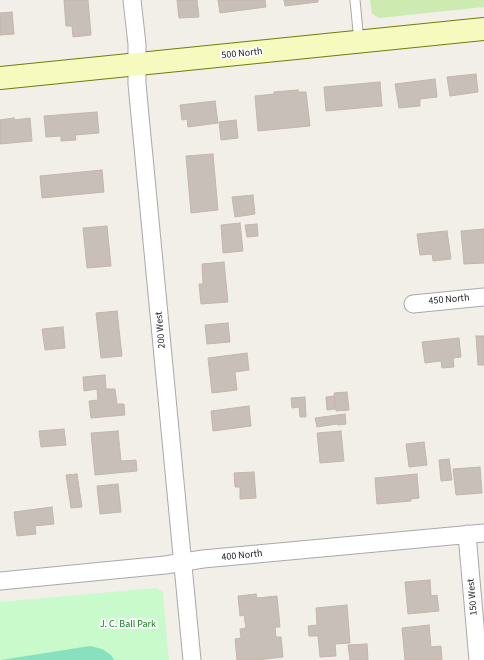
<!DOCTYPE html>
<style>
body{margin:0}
canvas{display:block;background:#f2efe9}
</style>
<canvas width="484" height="660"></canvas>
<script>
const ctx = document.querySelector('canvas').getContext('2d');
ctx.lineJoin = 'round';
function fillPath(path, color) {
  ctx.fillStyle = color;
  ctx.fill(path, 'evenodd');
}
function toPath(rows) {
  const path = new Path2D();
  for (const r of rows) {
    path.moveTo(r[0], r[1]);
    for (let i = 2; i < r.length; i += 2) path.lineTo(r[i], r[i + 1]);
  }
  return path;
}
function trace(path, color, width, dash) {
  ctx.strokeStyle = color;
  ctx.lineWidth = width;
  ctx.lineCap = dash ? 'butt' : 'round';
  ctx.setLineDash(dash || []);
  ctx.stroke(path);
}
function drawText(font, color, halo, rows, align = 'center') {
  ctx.font = font + ' "Source Sans 3",sans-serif';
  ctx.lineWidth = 4;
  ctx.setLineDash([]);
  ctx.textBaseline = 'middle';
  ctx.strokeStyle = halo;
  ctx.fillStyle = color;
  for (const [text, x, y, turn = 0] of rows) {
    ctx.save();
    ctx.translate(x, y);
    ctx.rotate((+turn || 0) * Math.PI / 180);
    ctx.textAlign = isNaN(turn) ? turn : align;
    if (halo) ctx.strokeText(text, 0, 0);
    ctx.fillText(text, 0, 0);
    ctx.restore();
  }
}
fillPath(toPath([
 [370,0,484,0,484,7,379,18,372,14]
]), '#cdebb0');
fillPath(toPath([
 [156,588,162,591,163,594,169,660,0,660,0,602]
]), '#c8facc');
fillPath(toPath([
 [90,646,102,649,111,655,114,660,1,660]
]), '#88e0be');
const building = toPath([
 [64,0,88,0,91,35,73,37,72,26,66,26,64,0],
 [177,0,197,0,199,17,179,18,177,0],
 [218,0,265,0,266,7,220,13,218,0],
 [284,0,318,0,318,2,285,6,284,0],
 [12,12,14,34,0,35,0,13,12,12],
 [476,74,478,92,450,96,447,77,476,74],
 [435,79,437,97,420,99,420,106,399,108,395,84,435,79],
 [380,82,382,106,326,111,324,87,380,82],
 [298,90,298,92,306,92,310,126,258,131,255,96,274,94,274,92,298,90],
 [215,101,218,123,188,127,187,119,182,120,180,105,215,101],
 [97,112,99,133,75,135,76,140,61,141,61,136,46,137,44,116,97,112],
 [14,118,15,120,30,118,32,141,0,144,0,120,14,118],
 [236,120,238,138,221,140,219,122,236,120],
 [213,154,218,210,191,213,186,156,213,154],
 [102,170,104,192,42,198,40,176,102,170],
 [253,195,255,214,235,217,232,197,253,195],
 [240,223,243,251,223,253,221,225,240,223],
 [257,224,258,236,247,237,245,225,257,224],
 [107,226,111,266,87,268,83,228,107,226],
 [484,229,484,263,464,264,461,231,484,229],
 [447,231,451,259,433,261,432,254,420,255,417,234,447,231],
 [224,262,228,302,201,304,199,284,203,284,202,264,224,262],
 [117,311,122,356,101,358,96,313,117,311],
 [228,323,230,342,207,344,205,325,228,323],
 [63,327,65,348,45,350,42,329,63,327],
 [476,336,484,336,484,365,478,365,476,336],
 [459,338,461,357,453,358,454,367,442,368,441,361,425,363,422,342,459,338],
 [247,353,249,370,235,372,237,390,212,393,208,358,247,353],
 [105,375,106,389,115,389,117,404,124,404,125,415,91,418,89,401,98,400,97,389,84,391,83,377,105,375],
 [347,392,349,410,336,411,334,393,347,392],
 [334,396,335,409,327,410,326,397,334,396],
 [305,397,306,417,300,417,299,407,292,408,291,398,305,397],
 [249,406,251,426,213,431,211,411,249,406],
 [345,414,346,424,338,425,337,424,317,427,315,418,345,414],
 [64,429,66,445,41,447,39,431,64,429],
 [118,431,121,461,136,460,137,471,95,475,91,433,118,431],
 [341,431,344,461,320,463,317,433,341,431],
 [424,442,427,465,409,467,406,444,424,442],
 [449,459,452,480,441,481,439,460,449,459],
 [480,467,482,493,456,495,453,469,480,467],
 [254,472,256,498,240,499,240,487,235,487,234,473,254,472],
 [77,474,82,507,71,508,66,475,77,474],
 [417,474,419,498,411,499,411,501,377,504,375,478,417,474],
 [118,484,121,512,100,514,97,486,118,484],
 [52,507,54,524,35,526,36,534,17,536,14,512,52,507],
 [430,580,431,596,437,595,439,611,408,614,405,582,430,580],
 [256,594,257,598,277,596,280,627,275,627,276,637,281,637,283,657,257,660,237,660,235,639,241,638,240,629,246,628,244,615,240,616,238,596,256,594],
 [347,605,350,643,335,644,336,656,320,657,318,636,309,636,308,626,317,625,316,608,347,605],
 [429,625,431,647,441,646,442,660,405,660,402,628,429,625],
 [367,644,368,660,350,660,348,645,367,644]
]);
fillPath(building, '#c7bfb8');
trace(building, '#c4b6ab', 1);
const lane = toPath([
 [355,0,359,42]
]);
const street = toPath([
 [132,0,137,44,137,84,192,660],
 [413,304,484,297],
 [467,534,478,660],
 [0,581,165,565,203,559,484,533]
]);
const secondary = toPath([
 [0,78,484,29]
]);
trace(lane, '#a9a9a9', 11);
trace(street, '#a9a9a9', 19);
trace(secondary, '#707d05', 24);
trace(lane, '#fff', 9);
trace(street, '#fff', 17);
trace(secondary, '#f7fabf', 22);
drawText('10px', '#222', '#fff', [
 ["500 North",242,54,-6],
 ["450 North",449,300,-5],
 ["200 West",161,330,-95],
 ["400 North",242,556,-6],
 ["150 West",473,597,-95]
]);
drawText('10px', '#0c8416', '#fff', [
 ["J. C. Ball Park",128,625]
]);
</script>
